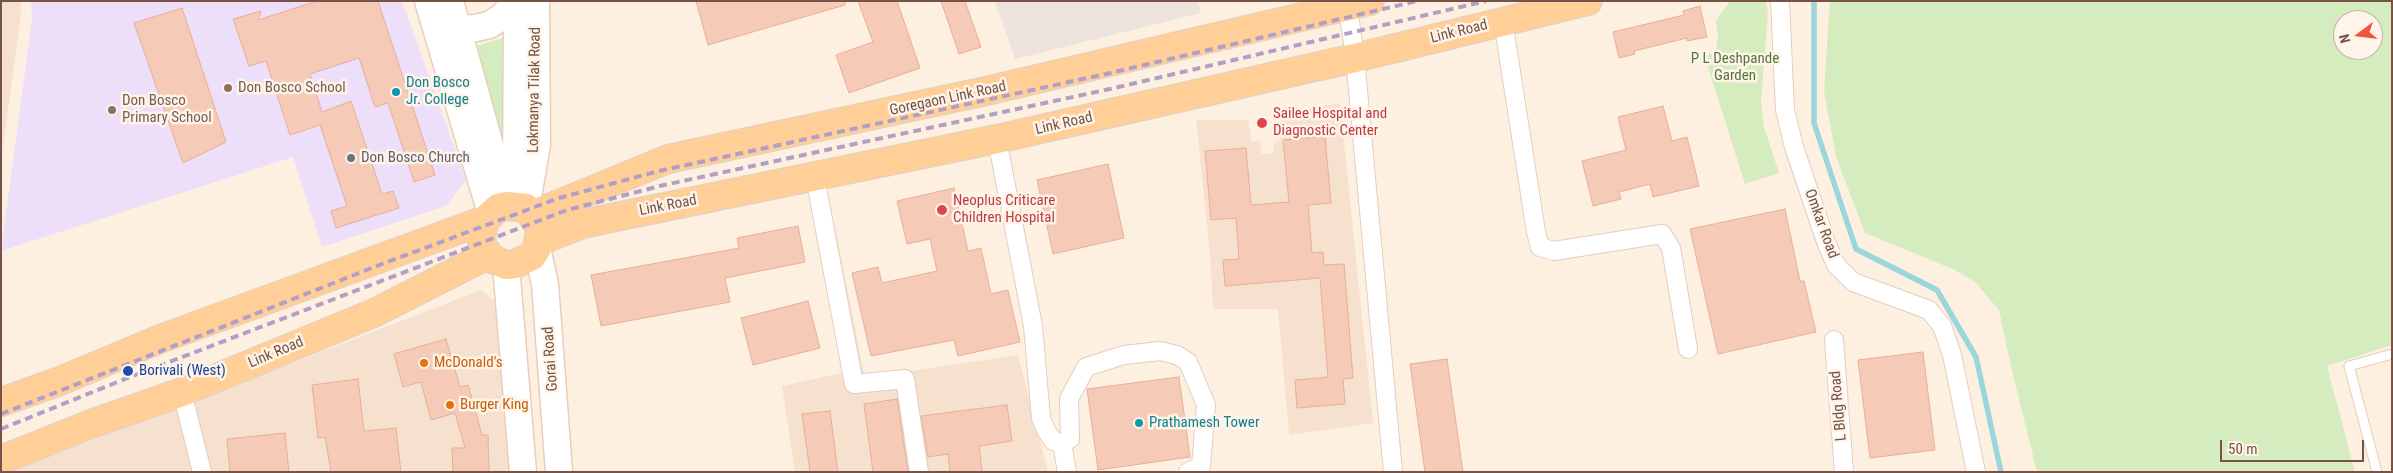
<!DOCTYPE html>
<style>
body{margin:0}
#map{position:relative;width:2393px;height:473px;overflow:hidden;background:#fef0e1;font-family:"Roboto Condensed",sans-serif}
canvas{display:block}
.frame{position:absolute;inset:0;border:2px solid #765346;pointer-events:none}
.north{position:absolute;left:2333px;top:10px;width:50px;height:50px;box-sizing:border-box;background:#fff4e9;border:1px solid #c8b4a8;border-radius:50%;rotate:255deg;font-size:14px;font-weight:700;line-height:20px;text-align:center;color:#765346}
.north::after{content:'';display:block;margin:auto;width:18px;height:22px;background:#f0563e;clip-path:polygon(50% 0,100% 100%,50% 72%,0 100%)}
.scale{position:absolute;left:2220px;top:440px;width:144px;height:22px;box-sizing:border-box;border:2px solid #765346;border-top:0;padding-left:6px;font-size:15px;line-height:18px;white-space:nowrap;color:#765346;-webkit-text-stroke:4px #fff4e9;paint-order:stroke}
</style>
<div id="map">
<canvas width="2393" height="473"></canvas>
<div class="frame"></div>
<div class="north">N</div>
<div class="scale">50 m</div>
</div>
<script>
const ctx = document.querySelector('canvas').getContext('2d');
ctx.lineJoin = 'round';
function fillPath(path, color) {
  ctx.fillStyle = color;
  ctx.fill(path, 'evenodd');
}
function toPath(rows) {
  const path = new Path2D();
  for (const r of rows) {
    path.moveTo(r[0], r[1]);
    for (let i = 2; i < r.length; i += 2) path.lineTo(r[i], r[i + 1]);
  }
  return path;
}
function trace(path, color, width, dash) {
  ctx.strokeStyle = color;
  ctx.lineWidth = width;
  ctx.lineCap = dash ? 'butt' : 'round';
  ctx.setLineDash(dash || []);
  ctx.stroke(path);
}
function drawText(font, color, halo, rows, align = 'center') {
  ctx.font = font + ' "Roboto Condensed",sans-serif';
  ctx.lineWidth = 5;
  ctx.setLineDash([]);
  ctx.textBaseline = 'middle';
  ctx.strokeStyle = halo;
  ctx.fillStyle = color;
  for (const [text, x, y, turn = 0] of rows) {
    ctx.save();
    ctx.translate(x, y);
    ctx.rotate((+turn || 0) * Math.PI / 180);
    ctx.textAlign = isNaN(turn) ? turn : align;
    if (halo) ctx.strokeText(text, 0, 0);
    ctx.fillText(text, 0, 0);
    ctx.restore();
  }
}
fillPath(toPath([
 [1,1,21,1,21,15,1,162],
 [1340,103,1373,423,1289,435,1278,309,1213,309,1210,253,1196,120,1248,120,1252,142,1260,140,1262,154,1274,153,1273,145,1280,140,1282,114],
 [835,227,865,378,1018,355,1048,472,795,472,782,386,846,372,820,229],
 [481,290,499,304,510,472,10,472]
]), '#f6e1cf');
fillPath(toPath([
 [995,1,1198,1,1201,13,1015,59]
]), '#ece3dd');
fillPath(toPath([
 [31,1,402,1,466,180,446,206,322,247,293,157,1,251,32,19]
]), '#eddefa');
fillPath(toPath([
 [1730,1,1766,1,1768,13,1761,101,1764,127,1779,173,1745,184,1705,58,1716,49,1718,37,1716,21],
 [1830,1,2392,1,2392,345,2327,366,2355,472,2037,472,2012,371,1999,310,1975,282,1955,270,1865,233,1836,157,1824,91],
 [2343,20,2373,20,2373,50,2343,50],
 [506,37,508,155,476,46]
]), '#d5ecbf');
trace(toPath([
 [1814,1,1814,123,1856,249,1937,290,1976,357,2001,472]
]), '#9ad6db', 5.5);
const building = toPath([
 [317,1,378,1,435,175,414,182,388,103,375,107,359,58,310,74,322,112,351,101,382,194,393,191,399,208,336,228,331,211,347,206,320,125,290,135,266,61,249,66,233,19,261,11,258,20,317,1],
 [696,1,845,1,845,5,708,45,696,1],
 [858,1,897,1,920,68,849,93,836,55,873,42,858,1],
 [941,1,965,1,981,47,959,54,941,1],
 [1700,6,1707,37,1687,41,1687,38,1634,51,1635,54,1619,58,1613,32,1684,15,1683,11,1700,6],
 [182,8,226,142,183,163,134,23,182,8],
 [1663,106,1672,141,1687,137,1699,186,1653,197,1650,184,1619,192,1621,199,1593,206,1582,161,1626,150,1618,117,1663,106],
 [1325,136,1331,203,1308,205,1312,253,1323,252,1324,265,1344,264,1353,378,1343,379,1345,404,1297,408,1295,380,1328,377,1320,278,1225,286,1223,260,1239,259,1236,218,1211,220,1205,151,1246,148,1251,205,1289,202,1283,140,1325,136],
 [1108,164,1124,238,1053,254,1037,180,1108,164],
 [954,188,968,251,981,248,991,294,1008,290,1020,342,958,356,954,340,871,356,852,273,878,267,882,283,937,271,930,239,907,244,897,201,954,188],
 [1785,209,1800,281,1804,281,1816,332,1718,354,1690,229,1785,209],
 [798,226,805,262,725,278,730,302,601,326,591,275,739,248,737,238,798,226],
 [808,301,820,348,753,365,741,318,808,301],
 [446,339,460,387,468,385,482,435,488,435,489,472,453,472,452,448,465,448,455,413,431,420,421,382,403,387,394,354,446,339],
 [1923,352,1935,450,1870,458,1858,360,1923,352],
 [1447,359,1463,472,1425,472,1410,364,1447,359],
 [1179,377,1190,457,1098,470,1087,389,1179,377],
 [358,379,364,431,396,428,401,472,331,472,325,437,318,438,312,385,358,379],
 [897,399,908,472,873,472,864,404,897,399],
 [1007,405,1012,441,979,446,982,472,950,472,948,454,928,457,921,416,1007,405],
 [830,411,838,472,810,472,802,414,830,411],
 [285,433,289,472,230,472,227,439,285,433]
]);
fillPath(building, '#f5cab7');
trace(building, '#e8af96', 1);
const lane = toPath([
 [2377,472,2349,366,2392,354]
]);
const street = toPath([
 [1780,1,1785,110,1794,147,1826,242,1836,265,1853,282,1929,310,1942,326,1952,355,1976,472],
 [1348,7,1355,58,1393,472],
 [1503,21,1536,232,1540,247,1554,251,1662,234,1671,248,1688,349],
 [997,139,1033,326,1041,418,1046,430,1053,441,1062,443,1070,439,1069,399,1086,367,1124,355,1160,351,1177,355,1188,362,1206,405,1201,466,1188,472],
 [815,177,854,384,905,379,919,472],
 [1834,340,1844,472],
 [182,392,202,472],
 [1062,443,1067,472]
]);
const secondary = toPath([
 [428,1,491,213],
 [450,1,506,203],
 [443,29,476,28,489,25,503,16,515,1],
 [516,193,517,1],
 [526,208,537,145,536,1],
 [537,248,545,284,559,472],
 [506,265,523,472]
]);
const primary = toPath([
 [507,206,526,208,537,223,540,231,537,248,532,256,515,264,506,265,492,259,483,247,481,238,485,220,498,208,507,206],
 [532,215,668,159,986,91,1370,1],
 [539,241,583,224,606,219,997,139,1355,58,1588,1],
 [1,402,60,381,160,339,485,220],
 [1,460,91,424,182,392,374,313,488,255]
]);
trace(lane, '#e4cdbf', 11);
trace(street, '#e4cdbf', 20);
trace(secondary, '#eacdbc', 29);
trace(primary, '#dbd2cf', 30);
trace(lane, '#fff', 9);
trace(street, '#fff', 18);
trace(secondary, '#fff', 26);
trace(primary, '#ffcf97', 28);
trace(toPath([
 [1,414,382,264,559,198,659,171,1106,74,1417,1],
 [1,429,130,377,567,210,664,185,1110,89,1486,1]
]), '#b29fc7', 4, [8, 5]);
for (const [x, y, r, color] of [
 [228,88,5,"#8d6e63"],
 [396,92,5,"#0f9aa8"],
 [112,110,5,"#8d6e63"],
 [1262,123,6,"#e0444e"],
 [351,158,5,"#6b7280"],
 [942,210,6,"#e0444e"],
 [424,363,5,"#e8710a"],
 [128,371,6,"#1a4fb4"],
 [450,405,5,"#e8710a"],
 [1139,423,5,"#0f9aa8"]
]) {
  const dot = new Path2D();
  dot.arc(x, y, r, 0, 2 * Math.PI);
  ctx.fillStyle = color;
  ctx.fill(dot);
  trace(dot, '#fff4e9', 2);
}
drawText('15px', '#765346', '#fff4e9', [
 ["Link Road",1459,32,-14],
 ["Lokmanya Tilak Road",535,90,-89],
 ["Goregaon Link Road",948,99,-12],
 ["Link Road",1064,124,-13],
 ["Link Road",668,206,-11],
 ["Omkar Road",1821,224,70],
 ["Link Road",276,353,-23],
 ["Gorai Road",551,359,-94],
 ["L Bldg Road",1839,406,-95]
]);
drawText('15px', '#52773b', '#fff4e9', [
 ["P L Deshpande",1735,59],
 ["Garden",1735,76]
]);
drawText('15px', '#0d838f', '#fff4e9', [
 ["Don Bosco",406,83],
 ["Jr. College",406,100],
 ["Prathamesh Tower",1149,423]
], 'left');
drawText('15px', '#785e54', '#fff4e9', [
 ["Don Bosco School",238,88],
 ["Don Bosco",122,101],
 ["Primary School",122,118]
], 'left');
drawText('15px', '#be3a42', '#fff4e9', [
 ["Sailee Hospital and",1273,114],
 ["Diagnostic Center",1273,131],
 ["Neoplus Criticare",953,201],
 ["Children Hospital",953,218]
], 'left');
drawText('15px', '#5b616d', '#fff4e9', [
 ["Don Bosco Church",361,158]
], 'left');
drawText('15px', '#c56008', '#fff4e9', [
 ["McDonald's",434,363],
 ["Burger King",460,405]
], 'left');
drawText('15px', '#164399', '#fff4e9', [
 ["Borivali (West)",139,371]
], 'left');
</script>
